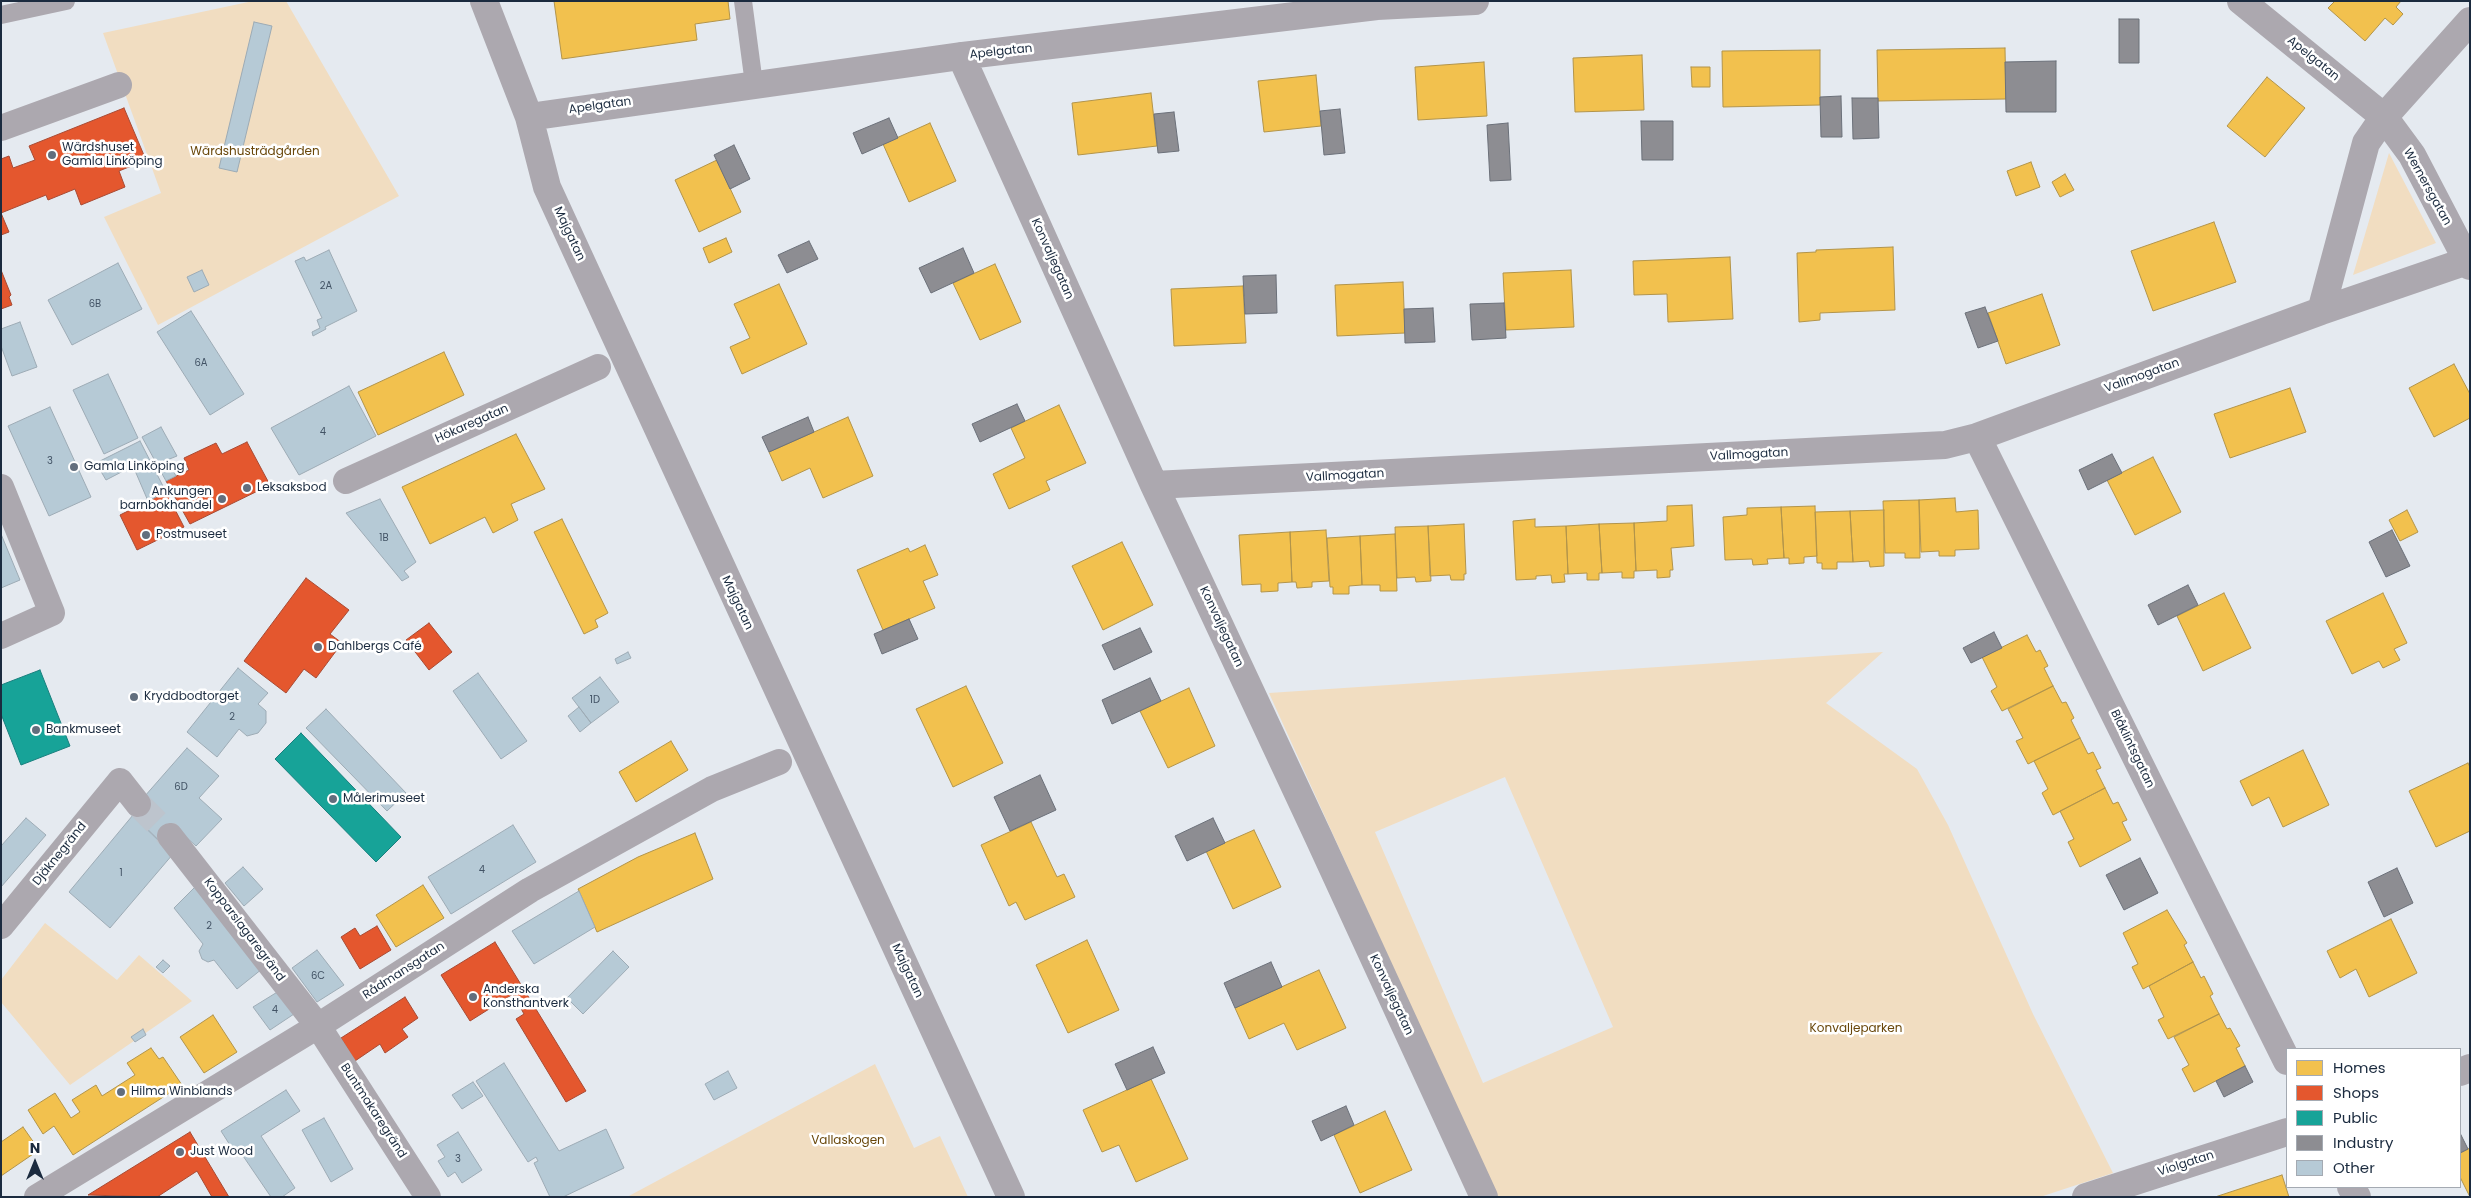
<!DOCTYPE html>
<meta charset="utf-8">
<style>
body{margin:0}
#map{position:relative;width:2471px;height:1198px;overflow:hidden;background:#e5eaf0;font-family:Poppins,sans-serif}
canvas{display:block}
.frame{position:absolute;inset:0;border:2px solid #1b2b3f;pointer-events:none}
.legend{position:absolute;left:2286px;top:1048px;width:175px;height:140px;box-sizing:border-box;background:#fff;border:1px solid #a4aab2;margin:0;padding:6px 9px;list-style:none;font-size:15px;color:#1b2b3f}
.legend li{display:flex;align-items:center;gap:10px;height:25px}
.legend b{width:25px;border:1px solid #a4aab2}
.north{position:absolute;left:10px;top:1138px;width:50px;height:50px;-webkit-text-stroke:4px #fff;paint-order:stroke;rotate:0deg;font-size:14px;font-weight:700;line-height:20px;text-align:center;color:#1b2b3f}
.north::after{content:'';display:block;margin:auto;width:18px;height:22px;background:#1b2b3f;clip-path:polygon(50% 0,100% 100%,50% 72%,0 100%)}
</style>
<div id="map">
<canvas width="2471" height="1198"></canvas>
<div class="frame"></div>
<ul class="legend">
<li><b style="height:14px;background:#f2c14e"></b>Homes</li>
<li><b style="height:14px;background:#e4572e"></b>Shops</li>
<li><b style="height:14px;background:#17a398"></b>Public</li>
<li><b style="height:14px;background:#8d8d92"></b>Industry</li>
<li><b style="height:14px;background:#b6cad6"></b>Other</li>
</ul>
<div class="north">N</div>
</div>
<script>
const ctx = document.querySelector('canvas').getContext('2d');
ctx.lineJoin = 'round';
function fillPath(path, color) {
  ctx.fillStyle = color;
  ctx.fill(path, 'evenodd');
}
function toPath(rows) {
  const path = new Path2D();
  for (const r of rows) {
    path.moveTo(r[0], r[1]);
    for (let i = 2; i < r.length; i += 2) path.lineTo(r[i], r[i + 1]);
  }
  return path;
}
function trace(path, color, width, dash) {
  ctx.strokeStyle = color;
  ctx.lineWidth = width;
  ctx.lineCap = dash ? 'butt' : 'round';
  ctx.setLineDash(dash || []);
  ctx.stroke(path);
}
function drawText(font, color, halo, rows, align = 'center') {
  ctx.font = font + ' Poppins,sans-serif';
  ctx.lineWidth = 5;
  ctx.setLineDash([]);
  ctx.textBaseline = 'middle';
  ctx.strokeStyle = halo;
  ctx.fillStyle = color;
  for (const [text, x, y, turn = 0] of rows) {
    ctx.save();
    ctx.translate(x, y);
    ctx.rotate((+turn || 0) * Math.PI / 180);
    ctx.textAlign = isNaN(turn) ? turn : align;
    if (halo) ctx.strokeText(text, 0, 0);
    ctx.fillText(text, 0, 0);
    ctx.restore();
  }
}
fillPath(toPath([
 [253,1,286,1,399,196,158,325,104,217,161,193,103,33],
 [2389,153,2436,243,2353,275],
 [1883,652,1826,703,1917,769,1948,825,2033,1014,2113,1173,2040,1197,1497,1197,1269,693],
 [1505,777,1613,1027,1483,1083,1375,832],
 [45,923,117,980,139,955,192,1001,70,1085,1,1002,1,980],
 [875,1064,914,1148,940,1136,968,1197,627,1197]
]), '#f1ddc1');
const homes = toPath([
 [554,1,728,1,730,19,695,24,697,40,562,59,554,1],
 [2335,1,2401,1,2396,7,2403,14,2393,25,2385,18,2365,41,2328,8,2335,1],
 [2005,48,2006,99,1878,101,1877,50,2005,48],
 [1820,50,1820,105,1723,107,1722,51,1820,50],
 [1642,55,1644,110,1575,112,1573,58,1642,55],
 [1484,62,1487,116,1418,120,1415,67,1484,62],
 [1691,67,1710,67,1710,87,1692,87,1691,67],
 [1316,75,1321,126,1264,132,1258,81,1316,75],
 [2267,77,2305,108,2265,157,2227,126,2267,77],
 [1151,93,1157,146,1078,155,1072,103,1151,93],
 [930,123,956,181,909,202,883,144,930,123],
 [717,160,741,212,699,232,675,180,717,160],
 [2031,162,2040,187,2016,196,2007,171,2031,162],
 [2065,174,2074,190,2060,197,2052,182,2065,174],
 [2214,222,2236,282,2153,311,2131,251,2214,222],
 [726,238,732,252,709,263,703,248,726,238],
 [1893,247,1895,310,1820,313,1820,320,1799,322,1797,253,1816,252,1816,250,1893,247],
 [1730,257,1733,319,1668,322,1667,294,1634,295,1633,261,1730,257],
 [995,264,1021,322,980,340,953,283,995,264],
 [1571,270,1574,327,1506,330,1503,273,1571,270],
 [1403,282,1405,333,1337,336,1335,285,1403,282],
 [779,284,807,344,742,374,730,347,750,338,734,304,779,284],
 [1243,286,1246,343,1174,346,1171,289,1243,286],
 [2042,294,2060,345,2006,364,1988,313,2042,294],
 [444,352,464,395,378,435,358,392,444,352],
 [2454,364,2470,394,2470,418,2434,437,2409,388,2454,364],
 [2290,388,2306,432,2230,458,2214,414,2290,388],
 [1059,405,1086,463,1046,481,1050,490,1009,509,993,474,1025,458,1011,428,1059,405],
 [848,417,873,476,823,498,810,468,782,481,769,452,848,417],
 [516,434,545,489,511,504,518,520,493,533,485,517,430,544,402,487,516,434],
 [2153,457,2181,512,2135,535,2107,480,2153,457],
 [1955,498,1956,512,1978,510,1979,549,1955,550,1955,556,1939,556,1939,551,1921,552,1919,500,1955,498],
 [1919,500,1920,558,1905,558,1905,553,1885,553,1883,501,1919,500],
 [1692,505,1694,546,1671,548,1673,570,1670,570,1670,577,1657,578,1657,570,1636,571,1634,523,1667,521,1667,506,1692,505],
 [1815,506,1817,556,1804,557,1804,563,1789,564,1789,558,1784,558,1781,507,1815,506],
 [1781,507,1784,558,1767,559,1768,564,1753,565,1752,559,1725,560,1723,517,1747,515,1747,508,1781,507],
 [1884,510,1884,566,1870,567,1869,561,1853,562,1850,511,1884,510],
 [2407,510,2418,532,2400,541,2389,520,2407,510],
 [1850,511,1853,562,1837,562,1837,569,1822,569,1822,563,1817,563,1815,512,1850,511],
 [562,519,608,613,595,620,598,627,584,634,534,532,562,519],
 [1535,519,1535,527,1566,526,1568,574,1564,574,1565,582,1552,583,1551,575,1536,576,1536,579,1516,580,1513,521,1535,519],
 [1634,523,1636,571,1634,571,1634,578,1622,578,1622,572,1602,573,1599,524,1634,523],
 [1464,524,1466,574,1464,574,1464,580,1451,580,1450,575,1430,576,1428,526,1464,524],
 [1599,524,1602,573,1599,573,1599,580,1587,580,1587,573,1568,574,1566,526,1599,524],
 [1428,526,1431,581,1416,582,1415,577,1397,578,1395,527,1428,526],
 [1326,530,1329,581,1312,582,1312,587,1297,588,1296,582,1292,582,1290,532,1326,530],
 [1290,532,1292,582,1278,583,1278,591,1261,592,1261,584,1242,585,1239,535,1290,532],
 [1395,534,1397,591,1380,591,1380,585,1362,585,1360,536,1395,534],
 [1360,536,1362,585,1349,586,1349,594,1333,594,1333,587,1330,587,1327,538,1360,536],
 [1122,542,1153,605,1103,630,1072,566,1122,542],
 [925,545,938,575,923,581,935,608,883,630,857,570,908,548,910,552,925,545],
 [2224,593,2251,648,2203,671,2177,616,2224,593],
 [2383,593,2407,643,2394,649,2400,660,2383,668,2379,661,2352,674,2326,621,2383,593],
 [2027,635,2036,652,2040,650,2048,666,2044,668,2053,686,2002,711,1991,691,1997,687,1982,657,2027,635],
 [966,686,1003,763,953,787,916,709,966,686],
 [2053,686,2062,703,2066,702,2074,718,2071,720,2080,738,2028,764,2016,741,2023,738,2008,709,2053,686],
 [1189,688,1215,746,1168,768,1140,711,1189,688],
 [2080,738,2088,754,2093,752,2101,768,2096,770,2105,788,2053,815,2042,793,2048,789,2034,761,2080,738],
 [671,741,688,770,636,802,619,772,671,741],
 [2303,750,2329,805,2283,827,2269,797,2252,806,2240,781,2303,750],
 [2468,763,2470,767,2470,831,2436,847,2409,791,2468,763],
 [2105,788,2113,804,2118,802,2127,820,2122,822,2131,840,2080,867,2068,842,2074,839,2060,811,2105,788],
 [1031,822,1057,877,1064,874,1075,897,1025,920,1016,902,1009,906,981,845,1031,822],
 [1254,830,1281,887,1233,909,1206,851,1254,830],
 [695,833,713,879,597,932,578,889,638,857,695,833],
 [423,885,444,918,396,947,376,915,423,885],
 [2167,910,2187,943,2184,945,2193,962,2143,989,2132,967,2138,964,2123,933,2167,910],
 [2391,919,2417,973,2369,997,2356,969,2340,978,2327,951,2391,919],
 [1087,940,1119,1010,1068,1033,1036,965,1087,940],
 [2193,962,2201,978,2204,976,2213,994,2210,996,2219,1014,2168,1039,2158,1020,2164,1017,2149,986,2193,962],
 [1319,970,1346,1028,1297,1050,1284,1023,1249,1039,1235,1008,1319,970],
 [2219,1014,2227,1029,2230,1028,2240,1046,2236,1048,2245,1066,2194,1092,2182,1069,2189,1065,2174,1037,2219,1014],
 [213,1015,237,1052,204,1073,180,1037,213,1015],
 [151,1048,159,1059,163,1057,182,1085,73,1155,54,1126,43,1134,28,1110,55,1093,71,1118,80,1112,72,1100,96,1085,102,1096,135,1075,127,1063,151,1048],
 [1151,1079,1188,1159,1136,1182,1119,1145,1102,1152,1083,1110,1151,1079],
 [1385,1111,1412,1170,1360,1193,1334,1135,1385,1111],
 [23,1127,39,1150,1,1176,1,1142,23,1127],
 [2470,1148,2470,1197,2460,1177,2460,1153,2470,1148],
 [2282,1175,2289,1197,2215,1197,2282,1175]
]);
fillPath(homes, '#f2c14e');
trace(homes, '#b2944a', 1);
const shops = toPath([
 [124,108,146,160,119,171,125,187,81,205,75,189,48,200,46,195,1,213,9,232,1,235,1,159,9,156,13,168,35,160,29,146,124,108],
 [1,270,11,295,9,297,12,305,1,309,1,270],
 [247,442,270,485,190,524,166,481,189,470,184,458,216,443,222,454,247,442],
 [166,492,184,527,137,550,120,515,166,492],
 [306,578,349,610,330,634,342,643,316,678,304,669,286,693,244,661,306,578],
 [429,623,452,652,429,670,406,640,429,623],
 [377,926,391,950,360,969,341,937,355,928,360,936,377,926],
 [495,942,586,1091,566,1102,516,1019,524,1014,513,994,470,1021,441,975,495,942],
 [405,997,418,1018,402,1029,408,1037,385,1053,380,1044,355,1061,341,1038,405,997],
 [190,1132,229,1197,212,1197,197,1171,157,1197,88,1195,190,1132]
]);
fillPath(shops, '#e4572e');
trace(shops, '#a84a33', 1);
const public = toPath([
 [40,670,70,746,21,765,1,714,1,685,40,670],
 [301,733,401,837,376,862,275,759,301,733]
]);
fillPath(public, '#17a398');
trace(public, '#187f7d', 1);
const industry = toPath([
 [2119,19,2139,19,2139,63,2119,63,2119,19],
 [2056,61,2056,112,2006,112,2005,62,2056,61],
 [1841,96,1842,137,1821,137,1820,97,1841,96],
 [1852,98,1878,98,1879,138,1853,139,1852,98],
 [1340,109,1345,153,1324,155,1320,111,1340,109],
 [1174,112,1179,151,1158,153,1154,114,1174,112],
 [889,118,898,138,862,154,853,133,889,118],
 [1641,121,1673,121,1673,160,1642,160,1641,121],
 [1508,123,1511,180,1490,181,1487,125,1508,123],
 [734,145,750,179,730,189,714,155,734,145],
 [809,241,818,259,787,273,778,255,809,241],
 [963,248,974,273,931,293,919,268,963,248],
 [1276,275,1277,313,1245,314,1243,276,1276,275],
 [1504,303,1506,338,1472,340,1470,304,1504,303],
 [1985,307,1998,341,1978,348,1965,313,1985,307],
 [1433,308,1435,342,1405,343,1404,309,1433,308],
 [1017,404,1025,421,980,442,972,424,1017,404],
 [808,417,814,432,769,452,762,437,808,417],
 [2112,454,2122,473,2088,490,2079,470,2112,454],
 [2392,530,2410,566,2386,577,2369,542,2392,530],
 [2188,585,2198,605,2158,625,2148,605,2188,585],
 [909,619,918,639,882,654,874,634,909,619],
 [1140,628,1152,652,1114,670,1102,645,1140,628],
 [1994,632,2002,648,1971,663,1963,648,1994,632],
 [1150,678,1161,701,1112,724,1102,700,1150,678],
 [1040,775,1056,810,1010,831,994,797,1040,775],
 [1213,818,1225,843,1187,861,1175,836,1213,818],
 [2140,858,2158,893,2124,910,2106,875,2140,858],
 [2397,868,2413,903,2384,917,2368,882,2397,868],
 [1271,962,1282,987,1235,1008,1224,983,1271,962],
 [1153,1047,1165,1073,1127,1090,1115,1064,1153,1047],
 [2245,1066,2253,1082,2224,1097,2216,1081,2245,1066],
 [1346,1106,1354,1125,1321,1141,1312,1121,1346,1106],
 [2460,1133,2468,1149,2460,1153,2460,1133]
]);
fillPath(industry, '#8d8d92');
trace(industry, '#6b7079', 1);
const building = toPath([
 [254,22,272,26,237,172,219,168,254,22],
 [329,250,357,311,325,327,326,329,313,336,312,332,320,328,317,320,322,318,295,261,304,257,306,261,329,250],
 [118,263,142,309,72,345,48,300,118,263],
 [202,270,209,285,194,292,187,277,202,270],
 [191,311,244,394,210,415,157,332,191,311],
 [20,322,37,367,12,376,1,346,1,329,20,322],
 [108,374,138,438,104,454,73,390,108,374],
 [349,386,376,436,299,475,271,428,349,386],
 [50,407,91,497,49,516,8,426,50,407],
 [161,427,177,456,167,460,176,476,166,481,142,437,161,427],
 [140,441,166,492,148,501,133,466,106,480,96,463,140,441],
 [380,499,416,562,404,571,409,577,402,581,346,513,380,499],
 [1,534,20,580,1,588,1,534],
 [628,652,631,658,617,664,615,659,628,652],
 [238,668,268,693,258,704,266,711,266,723,258,733,247,736,239,729,217,757,187,732,238,668],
 [478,673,527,741,501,759,453,691,478,673],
 [600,677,619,702,591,723,572,698,600,677],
 [579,707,591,723,580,732,568,716,579,707],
 [326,709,406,793,387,811,306,728,326,709],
 [187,748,219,776,199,798,222,819,196,846,176,828,162,844,130,813,187,748],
 [133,815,173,854,110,928,69,892,133,815],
 [26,818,46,835,1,887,1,846,26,818],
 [513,825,536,862,451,914,428,877,513,825],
 [243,867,263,889,244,906,225,883,243,867],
 [197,885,262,969,237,989,214,960,208,962,202,959,199,951,203,944,174,908,197,885],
 [579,891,595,927,534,964,512,931,579,891],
 [317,950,344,985,317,1002,292,968,317,950],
 [613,951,629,967,583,1014,567,998,613,951],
 [163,960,170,966,163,973,156,967,163,960],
 [279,991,297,1012,270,1030,253,1007,279,991],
 [143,1029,146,1035,135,1042,131,1037,143,1029],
 [504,1063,559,1151,606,1129,624,1168,563,1197,550,1197,534,1163,538,1161,536,1157,528,1162,476,1081,504,1063],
 [728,1071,737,1088,714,1100,705,1084,728,1071],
 [473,1082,483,1096,462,1109,452,1095,473,1082],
 [286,1090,300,1111,261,1136,295,1188,282,1197,271,1197,239,1150,235,1153,221,1131,286,1090],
 [324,1118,353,1169,331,1182,302,1130,324,1118],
 [458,1132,482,1170,462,1183,455,1172,448,1177,438,1161,445,1157,437,1145,458,1132]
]);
fillPath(building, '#b6cad6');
trace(building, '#9dabb5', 1);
trace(toPath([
 [138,804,170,836]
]), '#bdc4cd', 26, [26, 13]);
trace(toPath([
 [743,1,754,84],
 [1,15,66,1]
]), '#aca8af', 18);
trace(toPath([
 [1,128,119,85],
 [346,481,598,367],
 [1,487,52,613,1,636],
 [170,836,318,1026,428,1197],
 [1,926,120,781,138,804],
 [37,1197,318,1026,530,890,712,789,779,762]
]), '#aca8af', 26);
trace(toPath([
 [484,1,529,117,547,187,1011,1197],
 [2241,1,2384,117,2412,155,2470,266],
 [961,56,1154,485,1318,836,1484,1197],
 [529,117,961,56,1377,6,1475,1],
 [2321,311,2467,261],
 [1977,437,2287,1061],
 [1154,485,1945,445,1977,437,2321,311,2366,143,2384,117,2470,21],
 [2460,1072,2470,1068],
 [2351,1187,2357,1197],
 [2086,1197,2287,1132]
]), '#aca8af', 28);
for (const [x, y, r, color] of [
 [52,155,5,"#626e7d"],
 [74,467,5,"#626e7d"],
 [247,488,5,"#626e7d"],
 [222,499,5,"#626e7d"],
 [146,535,5,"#626e7d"],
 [318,647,5,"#626e7d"],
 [134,697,5,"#626e7d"],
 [36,730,5,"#626e7d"],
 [333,799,5,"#626e7d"],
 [473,997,5,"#626e7d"],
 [121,1092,5,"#626e7d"],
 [180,1152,5,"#626e7d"]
]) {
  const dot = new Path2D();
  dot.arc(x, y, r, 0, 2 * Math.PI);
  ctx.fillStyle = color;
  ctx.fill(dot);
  trace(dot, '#fff', 2);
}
drawText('10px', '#425365', null, [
 ["2A",326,286],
 ["6B",95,304],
 ["6A",201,363],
 ["4",323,432],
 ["3",50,461],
 ["1B",384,538],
 ["1D",595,700],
 ["2",232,717],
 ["6D",181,787],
 ["4",482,870],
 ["1",121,873],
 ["2",209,926],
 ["6C",318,976],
 ["4",275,1010],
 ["3",458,1159]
]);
drawText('12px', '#1b2b3f', '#fff', [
 ["Apelgatan",1001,52,-6],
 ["Apelgatan",2313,59,39],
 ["Apelgatan",600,106,-8],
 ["Wernersgatan",2427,187,61],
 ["Majgatan",569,234,65],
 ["Konvaljegatan",1052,259,66],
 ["Vallmogatan",2142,376,-20],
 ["Hökaregatan",472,424,-24],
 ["Vallmogatan",1749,455,-3],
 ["Vallmogatan",1345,476,-3],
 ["Majgatan",737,603,65],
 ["Konvaljegatan",1221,627,65],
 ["Blåklintsgatan",2132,749,64],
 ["Djäknegränd",60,854,-51],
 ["Kopparslagaregränd",244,930,53],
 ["Rådmansgatan",404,971,-33],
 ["Majgatan",907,971,65],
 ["Konvaljegatan",1391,995,65],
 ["Buntmakaregränd",373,1111,57],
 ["Violgatan",2186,1164,-18]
]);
drawText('12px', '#1b2b3f', '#fff', [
 ["Wärdshuset",62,148],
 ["Gamla Linköping",62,162],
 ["Gamla Linköping",84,467],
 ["Leksaksbod",257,488],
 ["Ankungen",212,492,"right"],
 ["barnbokhandel",212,506,"right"],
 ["Postmuseet",156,535],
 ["Dahlbergs Café",328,647],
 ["Kryddbodtorget",144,697],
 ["Bankmuseet",46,730],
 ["Målerimuseet",343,799],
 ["Anderska",483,990],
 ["Konsthantverk",483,1004],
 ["Hilma Winblands",131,1092],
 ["Just Wood",190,1152]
], 'left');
drawText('12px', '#69470a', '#fff', [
 ["Wärdshusträdgården",255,152],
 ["Konvaljeparken",1856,1029],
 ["Vallaskogen",848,1141]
]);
</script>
